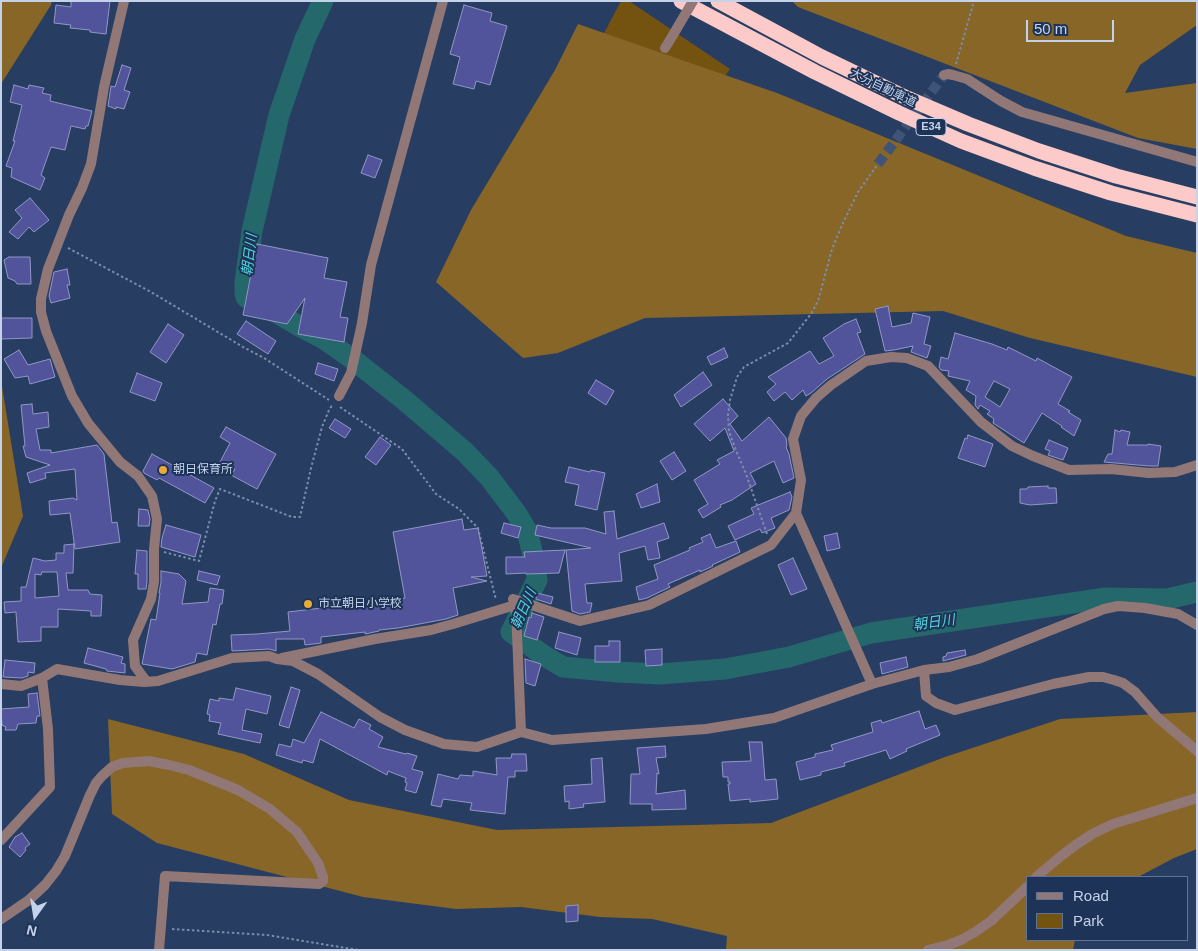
<!DOCTYPE html>
<meta charset="utf-8">
<style>
body{margin:0}
#map{position:relative;width:1198px;height:951px;overflow:hidden;background:#273d62;font-family:Arial,sans-serif}
canvas{display:block}
.frame{position:absolute;inset:0;border:2px solid #c5d3ea;pointer-events:none}
.legend{position:absolute;left:1026px;top:876px;width:162px;height:65px;box-sizing:border-box;background:#1d3357;border:1px solid #607392;margin:0;padding:6px 9px;list-style:none;font-size:15px;color:#c5d3ea}
.legend li{display:flex;align-items:center;gap:10px;height:25px}
.legend b{width:25px;border:1px solid #607392}
.north{position:absolute;left:10px;top:891px;width:50px;height:50px;-webkit-text-stroke:4px #1d3357;paint-order:stroke;rotate:193deg;font-size:14px;font-weight:700;line-height:20px;text-align:center;color:#c5d3ea}
.north::after{content:'';display:block;margin:auto;width:18px;height:22px;background:#c5d3ea;clip-path:polygon(50% 0,100% 100%,50% 72%,0 100%)}
.scale{position:absolute;left:1026px;top:20px;width:88px;height:22px;box-sizing:border-box;border:2px solid #c5d3ea;border-top:0;padding-left:6px;font-size:15px;line-height:18px;white-space:nowrap;color:#c5d3ea;-webkit-text-stroke:4px #1d3357;paint-order:stroke}
</style>
<div id="map">
<canvas width="1198" height="951"></canvas>
<div class="frame"></div>
<ul class="legend">
<li><b style="height:6px;background:#917877"></b>Road</li>
<li><b style="height:14px;background:#745310"></b>Park</li>
</ul>
<div class="north">N</div>
<div class="scale">50 m</div>
</div>
<script>
const ctx = document.querySelector('canvas').getContext('2d');
ctx.lineJoin = 'round';
function fillPath(path, color) {
  ctx.fillStyle = color;
  ctx.fill(path, 'evenodd');
}
function toPath(rows) {
  const path = new Path2D();
  for (const r of rows) {
    path.moveTo(r[0], r[1]);
    for (let i = 2; i < r.length; i += 2) path.lineTo(r[i], r[i + 1]);
  }
  return path;
}
function trace(path, color, width, dash) {
  ctx.strokeStyle = color;
  ctx.lineWidth = width;
  ctx.lineCap = dash ? 'butt' : 'round';
  ctx.setLineDash(dash || []);
  ctx.stroke(path);
}
function drawText(font, color, halo, rows, align = 'center') {
  ctx.font = font + ' Arial,"Noto Sans JP",sans-serif';
  ctx.lineWidth = 4;
  ctx.setLineDash([]);
  ctx.textBaseline = 'middle';
  ctx.strokeStyle = halo;
  ctx.fillStyle = color;
  for (const [text, x, y, turn = 0] of rows) {
    ctx.save();
    ctx.translate(x, y);
    ctx.rotate((+turn || 0) * Math.PI / 180);
    ctx.textAlign = isNaN(turn) ? turn : align;
    if (halo) ctx.strokeText(text, 0, 0);
    ctx.fillText(text, 0, 0);
    ctx.restore();
  }
}
fillPath(toPath([
 [621,1,629,1,730,69,678,140,577,84]
]), '#745310');
fillPath(toPath([
 [1,1,52,1,51,5,1,84],
 [792,1,1197,1,1197,25,1140,65,1125,93,1197,83,1197,149,1138,138,798,7],
 [578,24,777,93,1126,236,1197,253,1197,377,1030,338,943,311,645,318,558,353,523,358,436,282,471,210,555,70],
 [1,380,23,516,1,568],
 [1197,712,1197,849,1174,858,1138,877,1027,877,1027,940,1075,940,1073,950,726,950,727,936,652,919,600,917,521,907,456,909,363,897,157,843,112,814,108,719,244,754,349,800,497,830,771,823,945,757,1060,719]
]), '#876627');
trace(toPath([
 [323,1,305,39,279,115,252,231,245,282,245,293,246,297,257,303,260,306,277,313,299,326,324,339,351,358,403,399,465,452,489,477,517,514,527,531,535,563,537,580,511,632,543,655,563,667,618,672,659,674,725,669,789,657,871,633,1106,598,1167,599,1197,592]
]), '#24686c', 21);
const building = toPath([
 [71,1,110,1,106,34,90,32,90,30,70,28,71,25,54,23,56,5,71,7,71,1],
 [464,5,492,13,490,21,507,26,490,85,476,81,474,89,453,84,460,57,450,54,464,5],
 [122,65,131,68,124,90,130,92,124,109,116,107,116,109,108,106,111,86,115,87,122,65],
 [14,85,28,89,29,85,44,88,42,93,51,95,50,101,92,111,88,126,86,126,85,129,71,126,65,150,51,147,41,175,45,178,40,190,11,177,12,168,6,166,15,141,13,141,22,105,10,102,14,85],
 [368,155,382,160,375,178,361,173,368,155],
 [30,198,49,220,34,232,29,227,18,239,9,232,22,218,15,210,30,198],
 [257,244,328,258,324,278,347,282,340,317,348,318,344,342,298,334,305,298,287,324,243,315,257,244],
 [9,257,30,257,31,284,17,284,15,281,8,278,4,260,9,257],
 [67,269,70,285,67,285,70,298,51,303,49,296,54,272,67,269],
 [888,306,892,327,911,323,913,313,930,317,924,344,931,346,927,358,911,352,913,346,894,350,885,351,875,309,888,306],
 [1,318,32,318,32,338,1,339,1,318],
 [856,319,861,332,857,333,865,354,827,379,811,393,806,396,803,390,792,400,785,392,774,401,767,392,776,384,768,377,810,351,819,364,834,356,823,338,844,324,856,319],
 [246,321,276,341,268,354,237,334,246,321],
 [168,324,184,335,166,363,150,352,168,324],
 [955,333,992,344,1007,350,1008,347,1036,361,1037,358,1072,377,1058,404,1070,411,1068,412,1081,420,1074,436,1061,427,1062,426,1042,413,1024,443,993,423,994,419,987,414,990,411,980,405,978,409,975,405,976,396,966,390,970,381,948,376,949,371,941,370,939,367,941,357,948,359,955,333],
 [994,381,1010,389,1000,407,985,397,994,381],
 [724,348,728,357,711,365,707,357,724,348],
 [19,350,28,365,50,359,55,377,30,384,28,376,15,378,4,359,19,350],
 [318,363,338,369,334,381,315,374,318,363],
 [703,372,712,385,681,407,674,395,703,372],
 [137,373,162,383,155,401,130,392,137,373],
 [596,380,614,391,606,405,588,393,596,380],
 [723,399,738,416,730,424,742,441,769,417,786,438,787,446,786,447,789,454,794,478,783,483,774,461,750,473,756,484,732,500,720,505,721,507,703,518,698,510,708,504,694,480,720,464,717,460,734,451,725,428,710,441,694,424,723,399],
 [32,404,33,414,48,412,49,427,36,429,40,450,51,450,51,453,97,445,104,454,112,523,117,522,120,542,75,549,70,513,50,515,49,501,73,498,77,500,75,469,45,473,46,478,30,483,27,473,50,465,26,457,23,446,25,446,21,405,32,404],
 [335,419,351,429,345,438,329,428,335,419],
 [226,427,276,454,257,489,231,475,235,469,220,462,230,443,220,437,226,427],
 [1115,430,1120,432,1121,430,1130,432,1127,445,1148,445,1148,444,1161,446,1158,466,1149,466,1104,462,1108,454,1112,454,1115,430],
 [968,435,993,444,985,467,958,458,965,438,967,439,968,435],
 [380,437,391,445,376,465,365,457,380,437],
 [1049,440,1068,448,1063,460,1048,455,1050,451,1045,449,1049,440],
 [674,452,686,471,672,480,660,461,674,452],
 [152,454,214,488,205,503,159,478,157,480,144,473,143,471,152,454],
 [569,467,590,472,591,470,605,473,597,510,575,505,579,485,565,482,569,467],
 [657,484,660,502,641,508,636,494,657,484],
 [1048,486,1048,488,1056,488,1057,503,1030,505,1020,503,1020,489,1027,489,1028,487,1048,486],
 [790,492,792,497,789,510,771,518,775,528,762,533,760,529,735,540,728,526,754,514,751,508,790,492],
 [139,509,148,510,150,519,149,526,138,526,139,509],
 [614,511,617,539,664,523,669,538,657,542,660,558,648,560,645,546,619,553,622,581,585,584,587,603,592,603,590,612,580,614,572,611,566,550,591,548,535,535,537,525,551,528,585,528,606,534,604,512,614,511],
 [462,519,464,530,478,528,487,576,471,577,487,581,453,588,458,615,446,619,398,628,379,630,379,631,365,634,365,632,321,637,321,643,305,645,304,639,276,639,276,651,269,649,232,651,231,635,257,634,290,631,288,612,405,598,393,532,462,519],
 [504,523,521,527,518,538,501,533,504,523],
 [166,525,201,535,195,557,161,547,162,538,166,525],
 [837,533,840,548,827,551,824,536,837,533],
 [710,534,716,548,736,541,740,552,712,565,713,566,700,572,700,570,668,584,670,587,647,598,639,600,636,587,658,579,654,565,690,550,689,548,703,542,701,538,710,534],
 [74,544,73,573,66,573,68,590,88,590,90,594,102,595,101,616,91,616,91,611,58,609,58,627,41,627,41,641,18,642,16,612,5,613,4,602,21,601,21,587,26,587,33,558,45,561,56,560,56,553,64,553,64,545,74,544],
 [42,572,57,572,59,596,35,598,35,574,41,575,42,572],
 [137,550,147,551,147,581,146,589,138,589,138,574,135,574,137,550],
 [565,550,559,573,526,574,526,573,506,574,506,557,525,557,524,552,565,550],
 [793,558,807,589,791,595,778,565,793,558],
 [161,571,179,574,186,581,182,604,208,602,210,588,224,590,222,604,220,604,216,625,213,624,207,655,197,653,195,662,172,669,142,664,151,619,156,620,160,593,159,593,161,582,161,571],
 [199,571,220,576,217,585,197,580,199,571],
 [537,593,553,597,551,604,536,599,537,593],
 [532,613,544,617,537,640,524,636,529,617,531,618,532,613],
 [559,632,581,638,577,655,555,648,559,632],
 [609,641,620,641,620,662,595,662,595,646,609,646,609,641],
 [88,648,123,657,121,663,125,664,125,673,107,671,106,669,84,663,88,648],
 [662,649,662,665,646,666,645,650,662,649],
 [965,650,966,655,943,661,943,657,946,656,947,653,965,650],
 [906,657,908,667,882,674,880,663,906,657],
 [525,659,541,664,535,686,526,683,525,659],
 [5,660,35,663,34,673,28,672,28,676,22,678,3,677,5,660],
 [291,687,300,690,289,728,279,725,291,687],
 [236,688,271,696,267,714,246,709,242,730,262,734,260,743,218,734,221,723,209,721,210,715,207,714,210,699,219,701,219,698,233,700,236,688],
 [37,693,40,716,37,716,36,723,18,724,16,730,5,730,6,727,2,725,1,709,29,707,28,694,37,693],
 [919,711,925,729,936,725,940,735,906,749,907,751,890,759,886,750,844,763,845,766,821,772,821,775,800,780,796,762,815,757,815,754,833,750,831,745,873,732,871,723,881,720,882,723,919,711],
 [321,712,354,728,359,719,371,725,369,729,383,737,378,747,406,754,407,753,417,756,412,769,423,772,416,793,405,790,407,783,405,782,406,778,388,771,387,775,320,739,313,763,303,760,302,763,276,755,279,744,291,747,293,739,304,743,321,712],
 [749,742,762,742,765,780,776,779,778,799,750,802,750,799,730,801,728,784,730,784,730,782,728,782,728,777,723,777,722,762,751,761,749,742],
 [665,746,666,757,656,758,659,774,657,773,656,794,685,790,686,809,652,810,652,804,630,804,631,774,640,774,637,748,665,746],
 [512,754,526,754,527,771,515,771,515,777,508,777,505,814,470,810,472,803,443,799,441,807,431,805,438,774,458,779,460,775,473,776,473,771,497,775,496,758,511,758,512,754],
 [602,758,605,802,583,804,584,807,569,809,569,801,565,802,564,786,592,784,591,759,602,758],
 [22,833,30,844,25,848,26,850,20,857,9,847,15,837,22,833],
 [578,905,578,921,566,922,566,906,578,905]
]);
fillPath(building, '#51549a');
trace(building, '#9197c6', 1);
trace(toPath([
 [878,164,944,75]
]), '#3f5476', 10, [10, 5]);
trace(toPath([
 [956,64,974,1],
 [68,248,151,292,243,347,264,358,329,400],
 [340,407,402,449,436,494,459,509,478,528,496,600],
 [767,534,746,474,735,448,729,431,728,415,730,400,737,377,744,367,788,343,811,314,818,301,832,249,843,223,858,192,878,164],
 [164,552,199,561,215,501,220,489,292,517,300,517,311,468,322,427,329,410,333,404],
 [172,929,267,935,358,950]
]), '#7b8daa', 2, [2.5, 2.5]);
trace(toPath([
 [124,1,104,87,91,164,82,188,69,215,48,269,41,299,41,312,46,331,72,396,88,423,120,462,138,476,152,496,157,519,154,549,154,582,151,599,133,640,135,666,146,681],
 [665,48,673,35],
 [944,75,948,74,953,75,967,79,1001,101,1022,112,1197,162],
 [796,513,872,684],
 [513,599,580,621,649,605,771,545,796,513,801,480,793,439,801,416,816,398,831,385,866,361,891,357,907,358,928,366,981,422,1012,446,1033,456,1069,470,1111,469,1149,473,1175,472,1197,465],
 [513,599,516,609,521,732],
 [282,658,375,639,431,630,453,624,515,605],
 [924,670,926,696,936,703,955,710,1053,684,1089,677,1103,677,1114,680,1123,683,1135,692,1157,717,1197,751],
 [1,684,21,686,42,678,57,669,120,680,144,682,158,681,232,658,269,656,277,659,293,661,318,674,380,717,405,730,444,744,477,747,521,732,552,740,706,729,774,718,872,684,924,670,949,667,978,659,1104,609,1118,606,1145,608,1178,614,1197,625],
 [1,840,50,787,48,729,42,678],
 [1036,877,1061,856,1077,844,1094,833,1113,824,1197,798],
 [1,919,29,900,45,885,56,871,65,856,90,795,96,783,102,776,112,767,123,763,149,761,169,765,189,770,238,790,270,809,297,832,318,863,323,877,323,881,319,884,165,876,159,950],
 [928,950,948,945,961,940,975,932,991,921,1027,887]
]), '#917877', 10);
trace(toPath([
 [339,396,351,373,362,323,371,265,443,1]
]), '#917877', 10);
trace(toPath([
 [681,1,815,72,899,113,961,141,1034,168,1111,193,1197,215],
 [718,1,822,57,907,98,968,124,1039,151,1116,176,1197,197]
]), '#fbcac9', 15);
trace(toPath([
 [673,35,693,1]
]), '#917877', 10);
for (const [x, y, r, color] of [
 [163,470,5,"#e8ab37"],
 [308,604,5,"#e8ab37"]
]) {
  const dot = new Path2D();
  dot.arc(x, y, r, 0, 2 * Math.PI);
  ctx.fillStyle = color;
  ctx.fill(dot);
  trace(dot, '#1d3357', 2);
}
for (const [x, y, w] of [
 [931,127,30]
]) {
  const box = new Path2D();
  box.roundRect(x - w / 2, y - 8.5, w, 17, 4);
  ctx.fillStyle = '#1d3357';
  ctx.fill(box);
  trace(box, '#c5d3ea', 1);
}
drawText('bold 11px', '#c5d3ea', null, [
 ["E34",931,127]
]);
drawText('12px', '#c5d3ea', '#1d3357', [
 ["大分自動車道",883,88,26]
]);
drawText('12px', '#c5d3ea', '#1d3357', [
 ["朝日保育所",173,470],
 ["市立朝日小学校",318,604]
], 'left');
drawText('italic 14px', '#52d6dc', '#1d3357', [
 ["朝日川",250,255,-83],
 ["朝日川",524,609,-66],
 ["朝日川",934,623,-8]
]);
</script>
